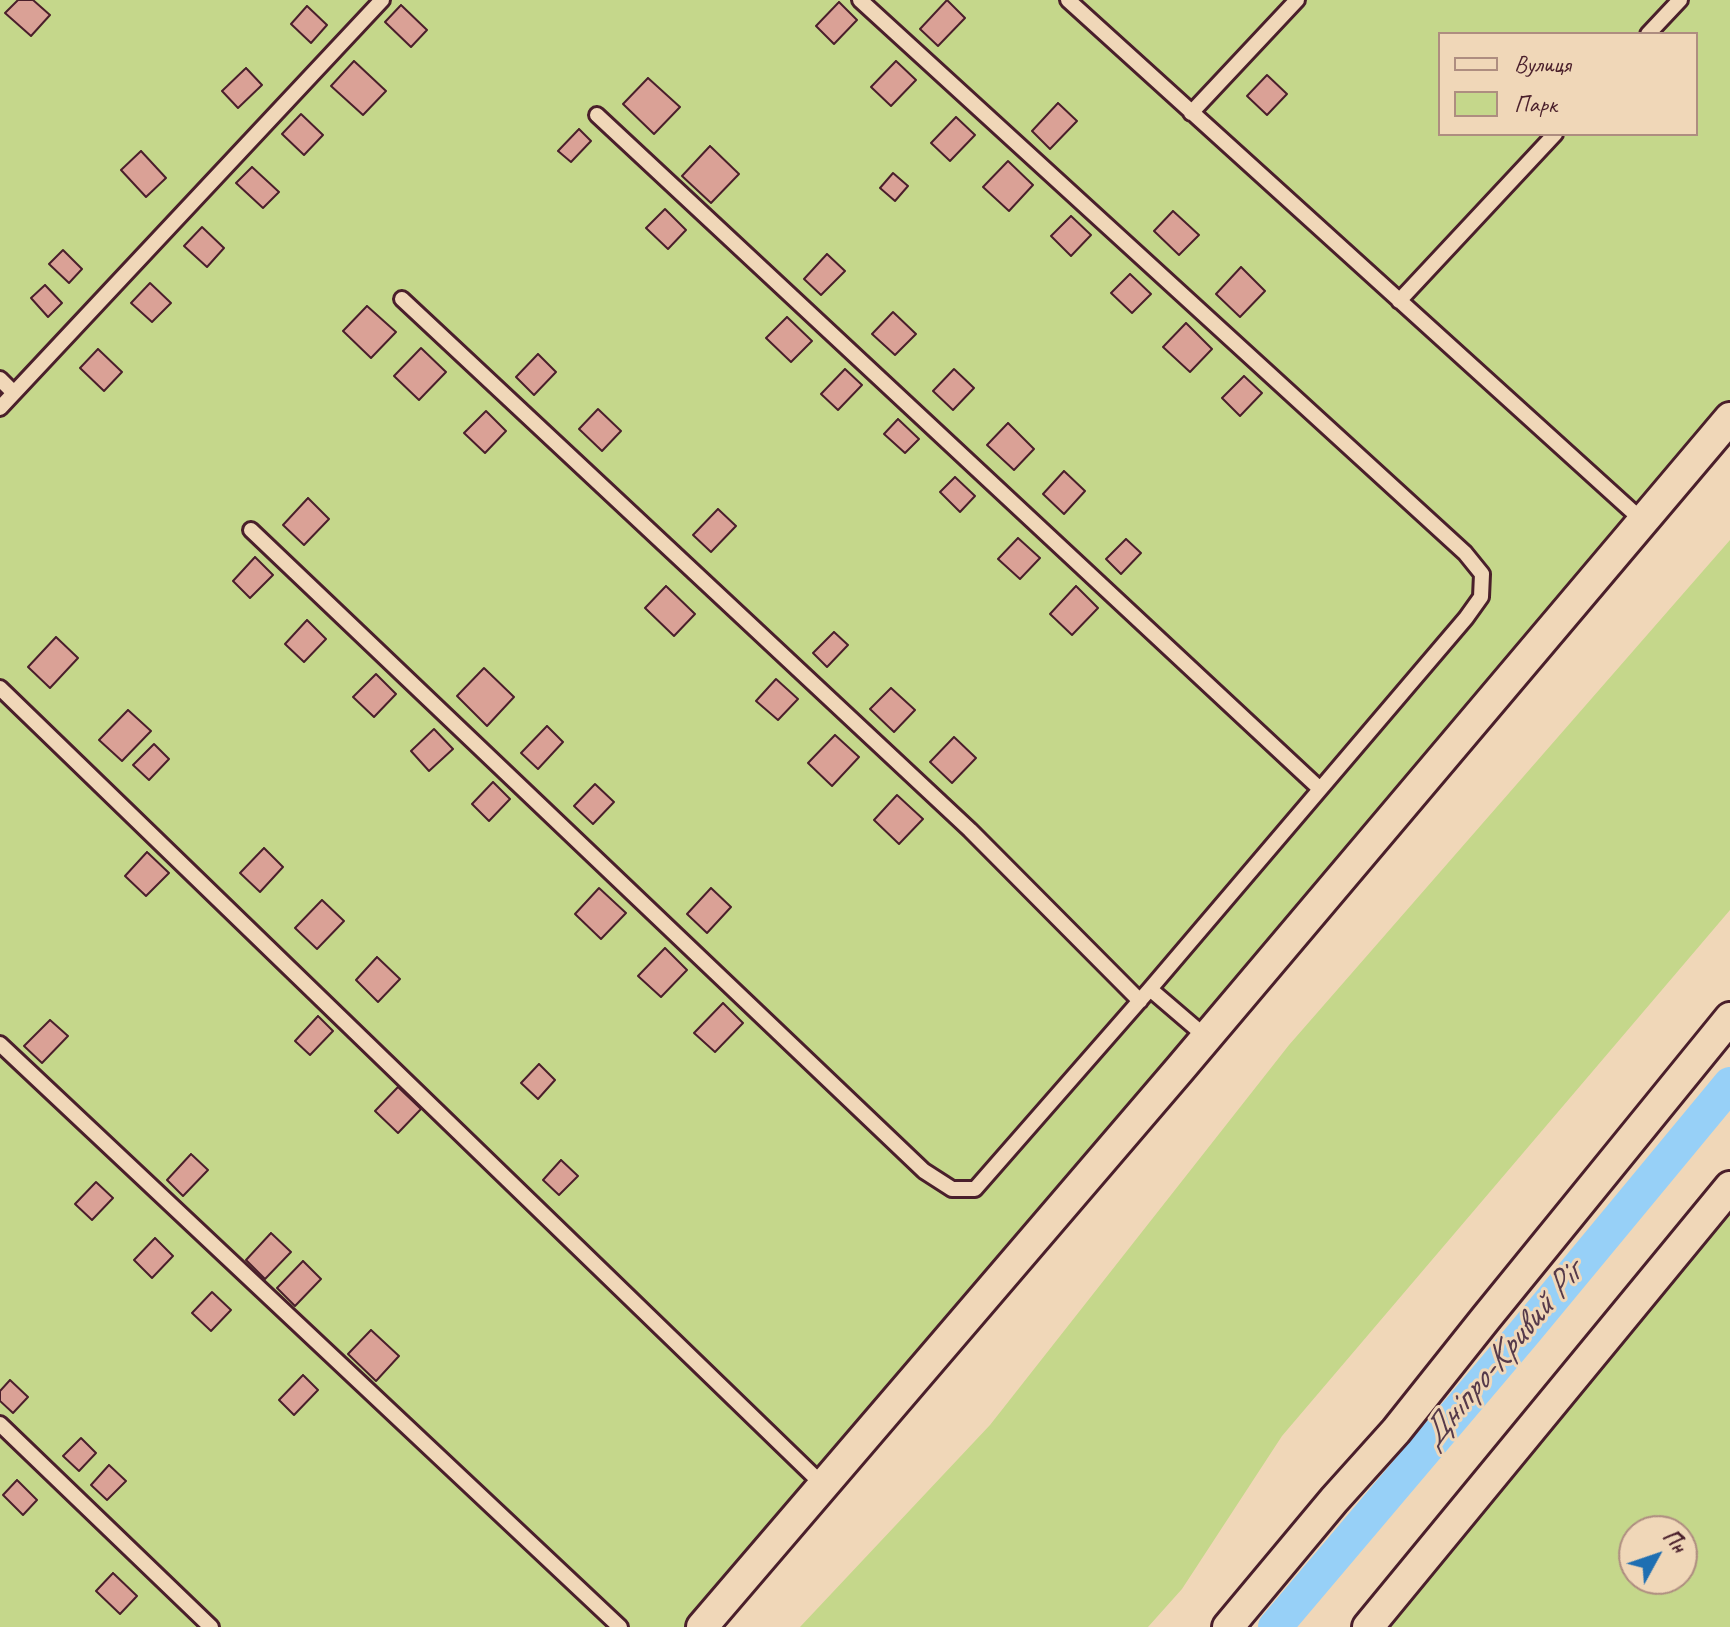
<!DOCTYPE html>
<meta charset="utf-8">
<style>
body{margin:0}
#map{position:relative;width:1730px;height:1627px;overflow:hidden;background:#f0d7b8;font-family:Caveat,sans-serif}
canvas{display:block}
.legend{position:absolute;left:1438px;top:32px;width:260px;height:104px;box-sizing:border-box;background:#f0d7b8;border:2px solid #ae8d80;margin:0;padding:10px 14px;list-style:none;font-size:24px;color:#4a1f2b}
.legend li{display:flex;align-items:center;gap:16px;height:40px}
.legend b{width:40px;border:2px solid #ae8d80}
.north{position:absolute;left:1618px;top:1515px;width:80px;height:80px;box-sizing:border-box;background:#f0d7b8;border:2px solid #ae8d80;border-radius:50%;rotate:50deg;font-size:22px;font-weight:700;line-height:32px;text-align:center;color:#4a1f2b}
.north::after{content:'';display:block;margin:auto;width:28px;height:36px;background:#1f6fb2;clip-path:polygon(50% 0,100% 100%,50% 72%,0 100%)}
</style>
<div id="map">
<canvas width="1730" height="1627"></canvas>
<ul class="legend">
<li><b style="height:10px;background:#f0d7b8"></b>Вулиця</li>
<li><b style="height:22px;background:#c5d78b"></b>Парк</li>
</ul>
<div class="north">Пн</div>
</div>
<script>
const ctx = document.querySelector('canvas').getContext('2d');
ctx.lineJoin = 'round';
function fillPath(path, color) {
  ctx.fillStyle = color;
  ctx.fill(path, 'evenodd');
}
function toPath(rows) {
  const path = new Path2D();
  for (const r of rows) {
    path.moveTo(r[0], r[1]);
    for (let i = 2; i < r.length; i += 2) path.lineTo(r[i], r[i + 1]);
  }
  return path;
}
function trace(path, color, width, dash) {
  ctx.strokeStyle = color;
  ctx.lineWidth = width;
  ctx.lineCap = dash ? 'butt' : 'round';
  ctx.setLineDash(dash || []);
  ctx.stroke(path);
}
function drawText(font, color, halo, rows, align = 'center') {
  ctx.font = font + ' Caveat,sans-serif';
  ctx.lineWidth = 6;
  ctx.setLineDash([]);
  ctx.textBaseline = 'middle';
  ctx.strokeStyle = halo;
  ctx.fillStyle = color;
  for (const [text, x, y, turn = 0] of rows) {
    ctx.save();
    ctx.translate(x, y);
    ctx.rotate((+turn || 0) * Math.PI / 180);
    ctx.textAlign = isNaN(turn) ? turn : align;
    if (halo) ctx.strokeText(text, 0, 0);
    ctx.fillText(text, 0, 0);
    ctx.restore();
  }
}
fillPath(toPath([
 [0,0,1730,0,1730,418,702,1627,0,1627],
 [1440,34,1696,34,1696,134,1440,134],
 [1730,540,1730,910,1282,1436,1182,1589,1148,1627,800,1627,990,1425,1289,1045],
 [1730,1187,1730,1627,1368,1627],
 [1634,1531,1682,1531,1682,1579,1634,1579]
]), '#c5d78b');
trace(toPath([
 [1275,1627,1524,1333,1730,1084]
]), '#97d0f7', 34);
const building = toPath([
 [18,0,33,0,50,15,31,36,5,13,18,0],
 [947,0,965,18,938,46,920,29,947,0],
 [839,2,857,20,834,44,816,26,839,2],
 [401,5,427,30,411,47,385,22,401,5],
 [307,6,327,25,311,43,291,24,307,6],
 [354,61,386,91,363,115,331,86,354,61],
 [896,61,916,80,891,106,871,87,896,61],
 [246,68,262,85,238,108,222,91,246,68],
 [1267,75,1287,94,1267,115,1247,96,1267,75],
 [648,78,680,107,654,134,623,104,648,78],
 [1058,103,1077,121,1050,149,1032,131,1058,103],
 [301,114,323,135,304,155,282,134,301,114],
 [956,117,975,135,950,161,931,143,956,117],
 [579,129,591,141,571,162,558,151,579,129],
 [710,146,739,174,711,203,682,176,710,146],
 [141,151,166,178,146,197,121,170,141,151],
 [1008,161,1033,185,1009,211,983,187,1008,161],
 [252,167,279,192,263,208,236,183,252,167],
 [893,173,908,186,895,201,880,188,893,173],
 [665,209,686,230,668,249,646,228,665,209],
 [1173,211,1199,235,1179,255,1154,231,1173,211],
 [1071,216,1091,235,1071,256,1051,236,1071,216],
 [202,227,224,248,207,267,184,246,202,227],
 [63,250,82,269,69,283,49,264,63,250],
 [827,254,845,271,821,295,804,279,827,254],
 [1241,267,1265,291,1240,317,1216,294,1241,267],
 [1130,274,1151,294,1132,313,1111,293,1130,274],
 [150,283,171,303,152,322,131,303,150,283],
 [45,285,62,303,48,317,31,298,45,285],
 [367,306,396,332,371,358,343,331,367,306],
 [893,312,916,334,895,355,872,334,893,312],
 [787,317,812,341,791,362,766,338,787,317],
 [1186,323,1212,349,1190,372,1163,347,1186,323],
 [421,348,446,372,419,400,394,376,421,348],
 [98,349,122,372,104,391,80,368,98,349],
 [538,354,556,372,534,395,516,377,538,354],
 [845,369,862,385,838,410,821,394,845,369],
 [954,369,974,388,953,410,933,391,954,369],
 [1244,376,1262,393,1240,416,1222,398,1244,376],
 [598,409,621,431,602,451,579,429,598,409],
 [486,411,506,431,485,453,464,433,486,411],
 [898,419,919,439,905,453,884,434,898,419],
 [1008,423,1034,449,1014,470,987,445,1008,423],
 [1064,471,1085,491,1064,514,1043,494,1064,471],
 [955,477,975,496,960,512,940,492,955,477],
 [308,498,329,519,304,545,283,525,308,498],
 [718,509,736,526,711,552,693,535,718,509],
 [1018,538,1040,558,1020,579,998,559,1018,538],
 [1126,539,1141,553,1121,574,1106,559,1126,539],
 [255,557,273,575,250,598,233,581,255,557],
 [666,586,695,614,674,636,645,608,666,586],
 [1076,586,1098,608,1072,635,1050,614,1076,586],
 [307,620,326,639,304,662,285,644,307,620],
 [834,632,848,645,827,667,813,653,834,632],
 [56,637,78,658,50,688,28,667,56,637],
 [484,668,514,697,487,726,457,696,484,668],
 [376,674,396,694,374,717,353,697,376,674],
 [776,679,798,699,778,720,756,701,776,679],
 [891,688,915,710,894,732,870,709,891,688],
 [128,710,151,731,122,761,99,740,128,710],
 [547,726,563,742,538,769,521,753,547,726],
 [434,729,453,749,429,771,411,751,434,729],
 [835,735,859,757,832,786,808,763,835,735],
 [954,737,976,758,952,783,930,762,954,737],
 [154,744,169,759,149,780,133,765,154,744],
 [493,782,510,799,489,821,472,804,493,782],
 [595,784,614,802,593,824,574,806,595,784],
 [897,795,923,819,899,844,874,820,897,795],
 [264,848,283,867,260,892,240,873,264,848],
 [147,852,169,873,146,896,125,876,147,852],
 [599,888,626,913,601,939,575,914,599,888],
 [711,888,731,907,707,933,687,914,711,888],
 [322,900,344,921,317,949,295,928,322,900],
 [665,948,687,970,661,997,638,976,665,948],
 [377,957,400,979,378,1002,356,980,377,957],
 [723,1003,743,1023,715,1052,694,1033,723,1003],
 [318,1016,333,1031,310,1055,295,1041,318,1016],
 [50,1020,68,1036,42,1063,24,1046,50,1020],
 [539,1064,555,1080,538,1099,521,1083,539,1064],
 [398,1087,421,1109,398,1133,375,1111,398,1087],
 [191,1154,208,1170,183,1196,167,1180,191,1154],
 [561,1160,578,1176,559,1195,543,1180,561,1160],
 [96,1182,113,1198,92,1220,75,1204,96,1182],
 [271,1233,291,1252,265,1279,246,1260,271,1233],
 [155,1238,173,1256,152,1278,134,1260,155,1238],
 [303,1261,321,1279,295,1306,277,1288,303,1261],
 [212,1292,231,1310,211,1331,192,1313,212,1292],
 [371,1330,399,1356,376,1381,348,1354,371,1330],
 [303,1375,318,1390,294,1415,279,1400,303,1375],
 [10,1380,28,1397,13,1413,0,1401,0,1391,10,1380],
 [81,1438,96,1453,79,1471,63,1456,81,1438],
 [109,1465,126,1481,107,1500,91,1485,109,1465],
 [17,1480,37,1500,23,1515,3,1495,17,1480],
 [113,1573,137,1596,120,1614,96,1591,113,1573]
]);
fillPath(building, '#daa196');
trace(building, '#4a1f2b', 2);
const lane = toPath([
 [1068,0,1644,522],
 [1648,34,1680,0],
 [1191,113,1297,0],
 [597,115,1320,789],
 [402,299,970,830,1140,1001],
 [1399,301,1555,134],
 [0,379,14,393],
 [0,408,382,0],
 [251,530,924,1171,952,1189,975,1189,1150,989,1466,618,1481,597,1482,574,1465,553,860,0],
 [0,688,823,1485],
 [1150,989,1206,1037],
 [0,1044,620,1627],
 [0,1424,211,1627]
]);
const street = toPath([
 [702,1627,1179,1070,1730,418],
 [1228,1627,1334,1500,1396,1431,1486,1318,1730,1018],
 [1368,1627,1730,1187]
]);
trace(lane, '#4a1f2b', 20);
trace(street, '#4a1f2b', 36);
trace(lane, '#f0d7b8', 14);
trace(street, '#f0d7b8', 30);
drawText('italic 36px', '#563a4a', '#f0d7b8', [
 ["Дніпро-Кривий Ріг",1502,1356,-50]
]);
</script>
